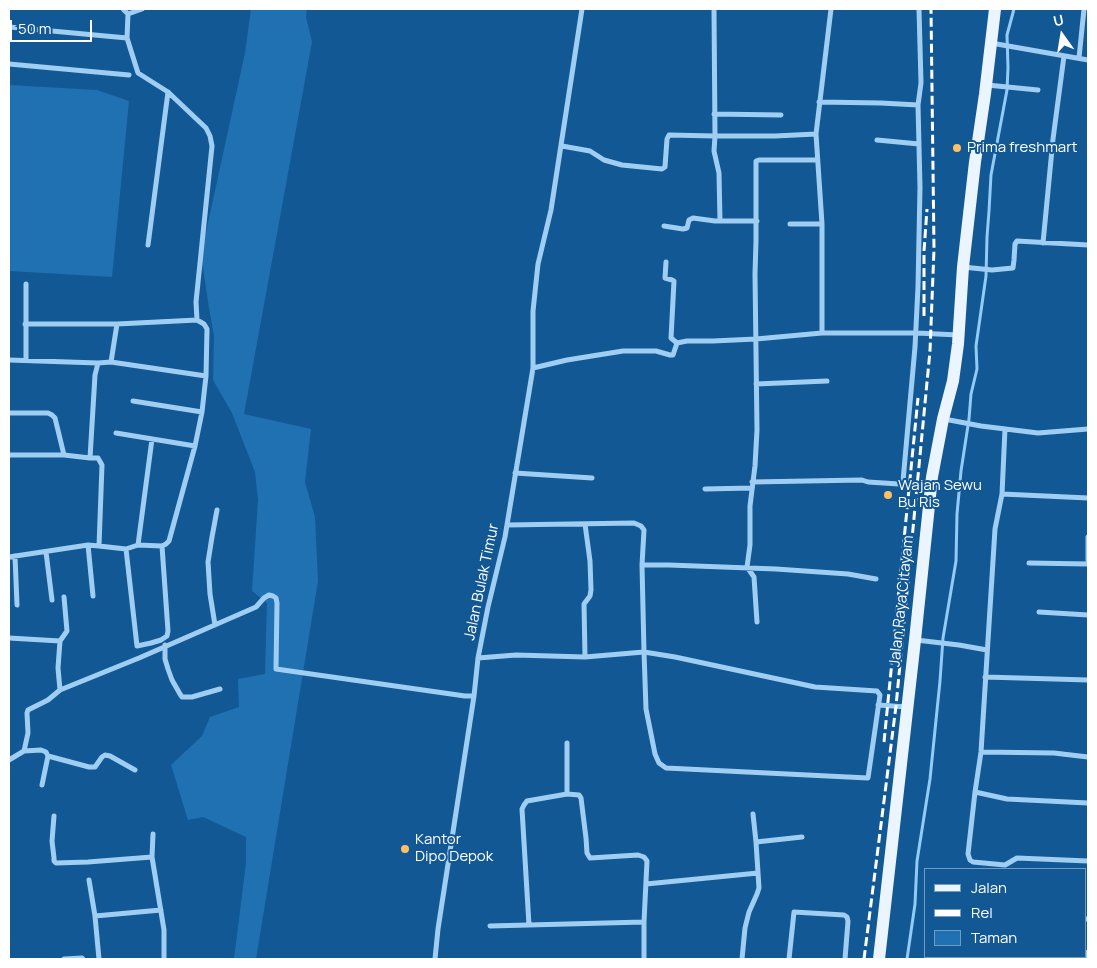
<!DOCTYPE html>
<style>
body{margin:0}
#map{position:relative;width:1097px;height:968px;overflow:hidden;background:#125894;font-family:Manrope,sans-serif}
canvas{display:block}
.frame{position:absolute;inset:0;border:10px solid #fff;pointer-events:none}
.legend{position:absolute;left:924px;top:868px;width:162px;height:90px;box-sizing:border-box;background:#125894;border:1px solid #719bbf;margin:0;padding:6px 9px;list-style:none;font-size:15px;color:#fff}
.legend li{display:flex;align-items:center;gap:10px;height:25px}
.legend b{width:25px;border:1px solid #719bbf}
.north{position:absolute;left:1037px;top:10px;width:50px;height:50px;-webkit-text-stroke:4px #125894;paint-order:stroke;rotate:347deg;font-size:14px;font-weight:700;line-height:20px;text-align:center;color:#fff}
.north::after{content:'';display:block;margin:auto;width:18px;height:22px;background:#fff;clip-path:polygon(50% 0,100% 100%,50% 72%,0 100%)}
.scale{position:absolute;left:10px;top:20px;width:82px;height:22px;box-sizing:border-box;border:2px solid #fff;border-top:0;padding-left:6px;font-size:15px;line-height:18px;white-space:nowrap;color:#fff;-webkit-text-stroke:4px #125894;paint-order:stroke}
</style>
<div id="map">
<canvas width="1097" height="968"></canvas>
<div class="frame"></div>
<ul class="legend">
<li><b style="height:6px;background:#ebf5ff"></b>Jalan</li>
<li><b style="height:6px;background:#fff"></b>Rel</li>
<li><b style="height:14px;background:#2071b1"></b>Taman</li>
</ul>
<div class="north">U</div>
<div class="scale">50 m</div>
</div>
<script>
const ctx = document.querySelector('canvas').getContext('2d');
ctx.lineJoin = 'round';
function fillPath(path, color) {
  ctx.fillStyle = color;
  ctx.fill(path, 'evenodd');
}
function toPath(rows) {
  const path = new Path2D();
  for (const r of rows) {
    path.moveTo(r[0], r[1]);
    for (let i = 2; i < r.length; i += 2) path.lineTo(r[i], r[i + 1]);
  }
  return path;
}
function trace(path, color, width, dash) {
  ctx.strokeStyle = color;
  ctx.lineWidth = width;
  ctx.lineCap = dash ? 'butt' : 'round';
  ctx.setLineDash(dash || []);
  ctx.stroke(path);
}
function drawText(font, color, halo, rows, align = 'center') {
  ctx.font = font + ' Manrope,sans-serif';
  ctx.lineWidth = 4;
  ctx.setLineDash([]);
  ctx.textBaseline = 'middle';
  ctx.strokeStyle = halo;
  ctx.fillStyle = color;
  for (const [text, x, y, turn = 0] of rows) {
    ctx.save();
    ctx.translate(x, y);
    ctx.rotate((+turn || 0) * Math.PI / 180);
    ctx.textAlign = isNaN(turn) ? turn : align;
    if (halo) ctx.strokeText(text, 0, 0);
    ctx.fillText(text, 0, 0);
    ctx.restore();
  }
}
fillPath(toPath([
 [251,9,307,9,306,17,312,42,244,414,311,429,305,482,315,517,318,581,256,959,234,959,246,863,246,837,203,817,188,820,171,765,202,736,210,717,239,707,238,679,265,674,267,603,252,591,258,500,255,472,232,413,213,380,214,336,209,308,201,255,245,53],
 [9,85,97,90,129,101,112,277,10,271,9,282]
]), '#2071b1');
trace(toPath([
 [907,959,915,904,917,861,930,779,940,681,943,638,956,561,957,514,961,471,969,419,971,394,977,369,976,346,986,276,987,237,989,211,991,175,1007,90,1008,68,1007,35,1014,9]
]), '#91cbf6', 3);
trace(toPath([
 [123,9,128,14,127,38,138,73,168,92,206,128,210,136,212,146,196,302,197,320],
 [714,9,715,136,775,136,816,134],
 [128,14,142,9],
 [9,27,127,38],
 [991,43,1088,60],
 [1079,58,1084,9],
 [9,64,129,75],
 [987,85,1038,90],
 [819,102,881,103,918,105],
 [714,114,781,115],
 [877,140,919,144],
 [562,146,590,151,604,160,622,165,662,169,665,167,667,139,669,135,715,136,714,151,719,173,720,221],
 [790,224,822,224],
 [664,226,683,229,687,228,689,220,693,218,715,221,757,221],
 [1043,243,1053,139,1064,56],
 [148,245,168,92],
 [666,262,665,278,672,280,674,281,671,338,677,343],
 [963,267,992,270,1013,268,1014,260,1015,244,1017,241,1088,245],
 [26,284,26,360],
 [25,324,117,324,197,320,204,324,207,329,206,376,202,412,195,446,169,541,166,544,162,546,138,545],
 [822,333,822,224,816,134,831,9],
 [9,360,98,363,111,362,206,376],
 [111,362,117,324],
 [533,368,567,360,623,351,656,351,670,355,673,355,677,343,687,341,713,341,756,339,822,333,917,333,958,335],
 [756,384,827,381],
 [133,401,202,412],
 [9,413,48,413,52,415,55,418,64,455],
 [944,419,981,426,1038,433,1088,429],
 [1005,429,1002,494,995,529,981,752,975,792,968,854,970,860,973,862,1005,865,1017,858,1088,861],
 [116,433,195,446],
 [9,455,64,455,90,458,95,375,98,363],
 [515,473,592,478],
 [752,482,862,480,868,482,899,484,903,483,903,481,915,347,918,287,920,187,918,105,921,83,919,9],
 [705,489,752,488],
 [1002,494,1088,498],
 [585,524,590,561,591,590,590,596,584,604,585,657],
 [1088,537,1088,560],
 [88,545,93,596],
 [99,546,126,549,138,545,152,439],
 [126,549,137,646,151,643,161,640,167,636,168,631,162,546],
 [46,552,52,600],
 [15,556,17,605],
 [9,557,88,545,99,546,102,465,98,458,90,458],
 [1029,563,1088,564],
 [642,565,669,565,776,569,848,574,876,579],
 [1039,612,1088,615],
 [757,622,754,577,747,567,750,545,750,506,755,466,757,430,755,274,756,241,756,161,759,160,817,160],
 [215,625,210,594,208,562,212,537,217,510],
 [9,638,60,641],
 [916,640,959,645,987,650],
 [165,645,165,659,168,669,172,680,180,694,182,697,192,697,220,689],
 [644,652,675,657,815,687,877,691,880,695,868,778,666,768,659,763,655,754,646,709,644,652],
 [478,658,516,655,585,657,644,652,642,565,644,530,641,526,634,523,507,525],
 [985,677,1088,680],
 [60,690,58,668,60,641,67,631,64,597],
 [878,705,907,707],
 [24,751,41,750,46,752,48,756,89,767,95,767,102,757,105,755,110,756,135,770],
 [981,752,1054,753,1088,757],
 [9,760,24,751,28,733,27,713,28,710,48,700,60,690,139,658,256,607,264,598,269,595,273,596,276,598,277,603,276,669,465,696,474,696],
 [42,785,48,756],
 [975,792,1007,799,1088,803],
 [567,794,579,795,581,798,586,838,587,853,590,858,638,855,644,857,647,861,644,922,644,959],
 [753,814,756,842],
 [54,816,52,841,54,858,54,861,56,863,88,862,152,857],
 [153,834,152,857,164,930,164,959],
 [89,880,95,916,99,959],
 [646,884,758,873],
 [95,916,161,910],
 [1086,919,1088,919],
 [529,925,522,809,524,805,527,801,567,794,567,743],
 [490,926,644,922],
 [1023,957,1024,959],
 [64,959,82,958,83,959],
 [435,959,438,929,474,696,478,658,488,607,505,537,533,368,533,311,538,264,551,210,582,9],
 [742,959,745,928,749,912,757,894,759,888,756,842,802,837],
 [789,959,794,912,844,915,847,917,848,921,845,959],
 [1088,959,1088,952]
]), '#a0cef3', 5);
trace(toPath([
 [879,959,915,640,932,477,943,419,953,381,958,344,963,267,975,162,985,94,995,9]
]), '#ebf5ff', 12);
trace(toPath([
 [924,316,924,251,927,209],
 [884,742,918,398],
 [864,959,896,706,930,351,934,249,931,9]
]), '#fff', 3, [9, 4]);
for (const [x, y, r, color] of [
 [957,148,5,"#ffc161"],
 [888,495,5,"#ffc161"],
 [405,849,5,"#ffc161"]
]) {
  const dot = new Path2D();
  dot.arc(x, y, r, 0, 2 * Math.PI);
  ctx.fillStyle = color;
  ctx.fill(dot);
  trace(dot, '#125894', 2);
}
drawText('15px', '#fff', '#125894', [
 ["Prima freshmart",967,148],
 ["Wajan Sewu",898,486],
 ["Bu Ris",898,503],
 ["Kantor",415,840],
 ["Dipo Depok",415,857]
], 'left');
drawText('15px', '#fff', '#125894', [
 ["Jalan Bulak Timur",482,582,-78],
 ["Jalan Raya Citayam",902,601,-84]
]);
</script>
